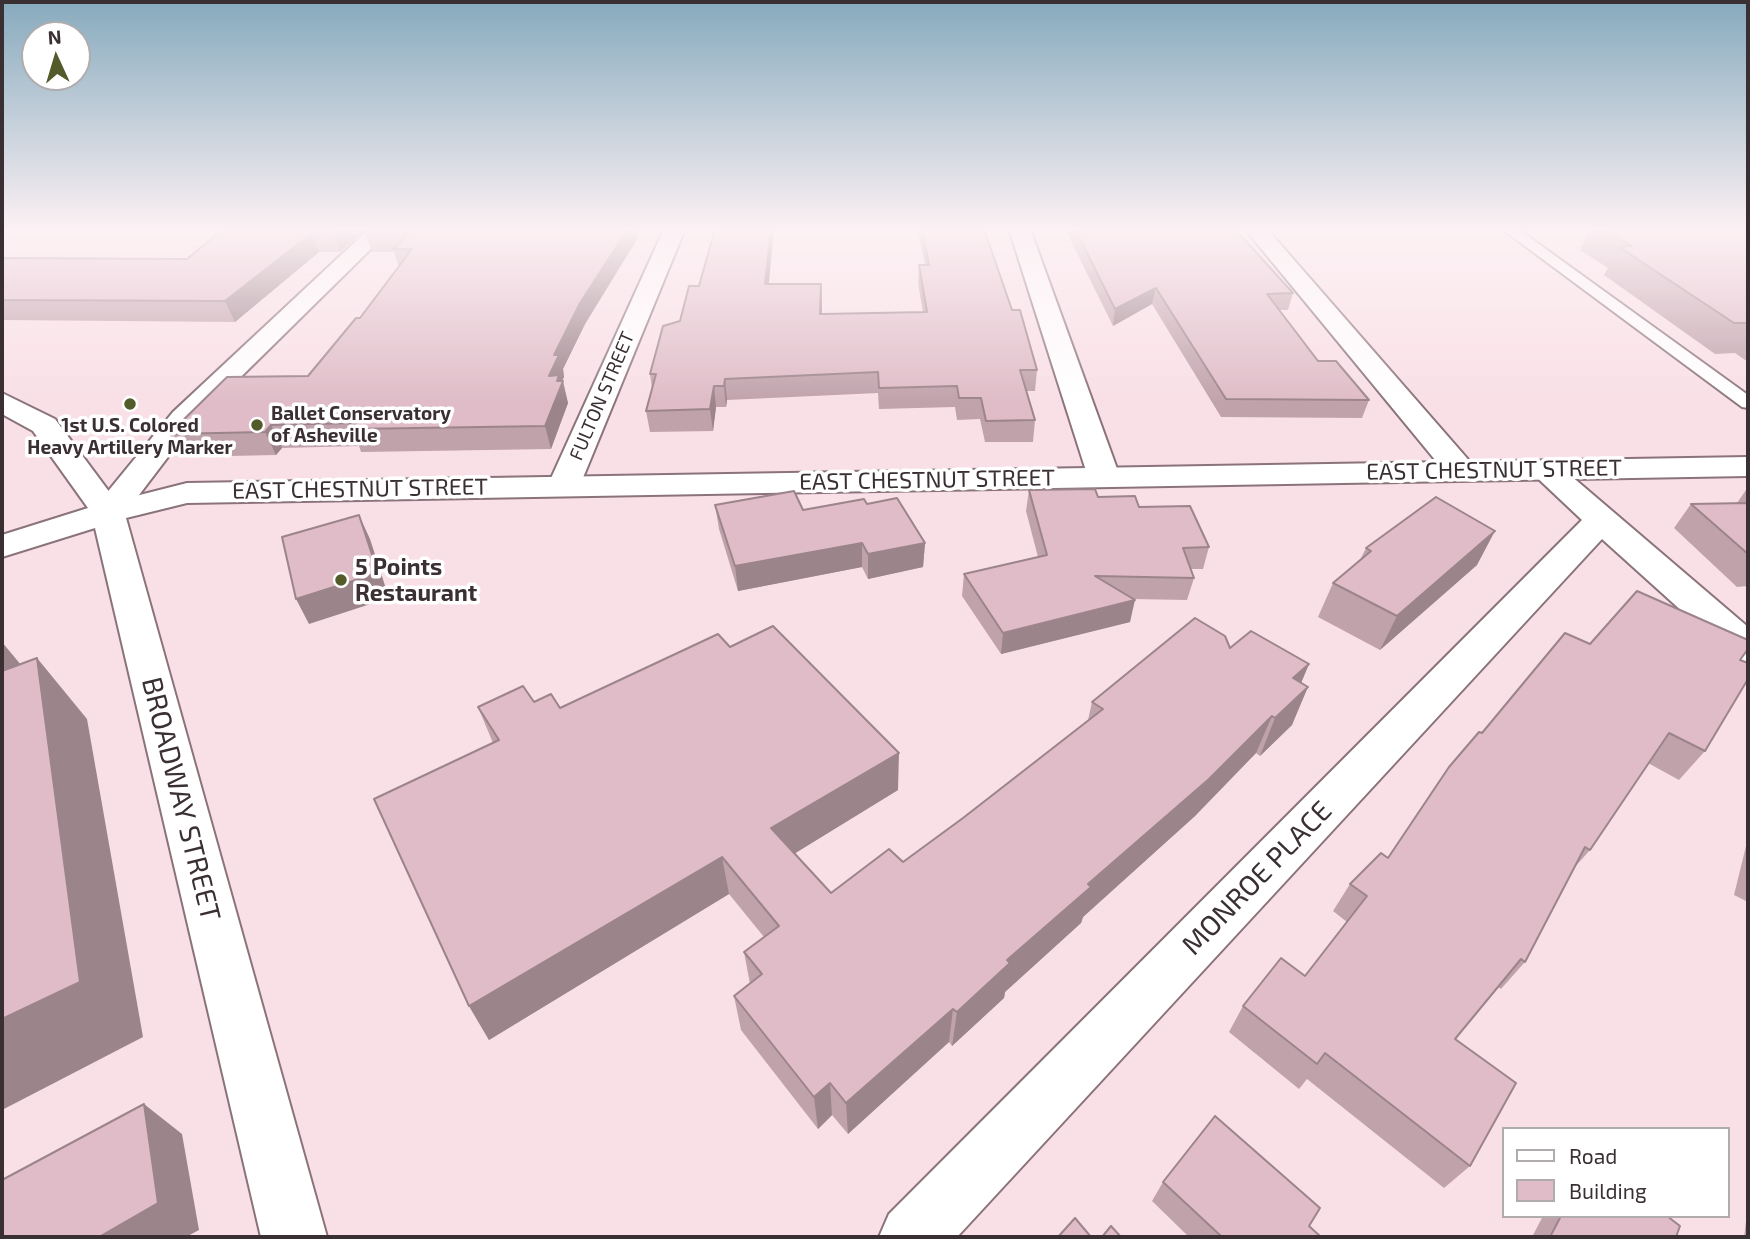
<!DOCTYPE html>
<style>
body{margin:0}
#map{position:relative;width:1750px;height:1239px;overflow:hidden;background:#f9e0e7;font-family:"Exo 2",sans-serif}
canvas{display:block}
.frame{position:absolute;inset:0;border:4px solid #3a3033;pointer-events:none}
.legend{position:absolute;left:1502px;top:1127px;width:228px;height:91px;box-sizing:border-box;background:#fff;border:2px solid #b0acad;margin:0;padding:9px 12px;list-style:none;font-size:21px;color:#3a3033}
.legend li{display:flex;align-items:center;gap:14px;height:35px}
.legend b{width:35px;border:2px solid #b0acad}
.north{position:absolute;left:21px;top:21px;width:70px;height:70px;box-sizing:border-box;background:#fff;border:2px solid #b0acad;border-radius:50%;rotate:356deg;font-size:19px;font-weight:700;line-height:28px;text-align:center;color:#3a3033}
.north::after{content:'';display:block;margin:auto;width:24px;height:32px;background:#535b2a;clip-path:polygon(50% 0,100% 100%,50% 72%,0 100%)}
</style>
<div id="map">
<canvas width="1750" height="1239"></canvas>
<div class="frame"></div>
<ul class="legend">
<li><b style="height:9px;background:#fff"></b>Road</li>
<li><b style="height:19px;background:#dfbcc7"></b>Building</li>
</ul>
<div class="north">N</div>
</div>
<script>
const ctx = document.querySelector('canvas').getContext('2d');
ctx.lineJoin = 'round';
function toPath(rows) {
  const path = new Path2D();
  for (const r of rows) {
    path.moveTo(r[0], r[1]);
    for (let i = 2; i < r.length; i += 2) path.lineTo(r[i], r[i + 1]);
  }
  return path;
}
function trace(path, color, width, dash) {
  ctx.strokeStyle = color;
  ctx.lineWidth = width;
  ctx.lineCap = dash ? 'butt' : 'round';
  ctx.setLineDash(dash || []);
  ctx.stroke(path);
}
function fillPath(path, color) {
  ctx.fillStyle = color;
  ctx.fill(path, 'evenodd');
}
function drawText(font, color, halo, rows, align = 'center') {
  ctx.font = font + ' "Exo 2",sans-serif';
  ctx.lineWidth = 7;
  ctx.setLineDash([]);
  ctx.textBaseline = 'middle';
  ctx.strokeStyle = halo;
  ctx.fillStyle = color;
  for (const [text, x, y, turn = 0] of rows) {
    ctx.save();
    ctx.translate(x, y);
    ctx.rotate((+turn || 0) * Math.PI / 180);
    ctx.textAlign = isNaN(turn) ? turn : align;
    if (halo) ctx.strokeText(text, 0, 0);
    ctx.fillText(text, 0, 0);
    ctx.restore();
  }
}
const lane = toPath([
 [1502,229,1518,229,1748,395,1748,408,1742,407,1502,229]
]);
const street = toPath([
 [369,229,391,229,193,424,120,520,108,523,96,520,91,513,96,506,173,412,369,229],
 [664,229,685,229,580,485,575,492,564,495,553,492,548,485,664,229],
 [1009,229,1030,229,1120,477,1115,484,1104,487,1093,484,1088,477,1009,229],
 [1245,229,1267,229,1472,464,1477,471,1472,478,1461,481,1450,478,1245,229],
 [1545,460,1556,463,1748,627,1748,662,1734,658,1602,539,957,1237,879,1237,889,1214,1582,520,1529,470,1534,463,1545,460]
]);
const secondary = toPath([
 [2,393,55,419,116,501,187,483,1748,457,1748,476,187,503,126,518,327,1237,261,1237,95,528,2,557,2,535,88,508,33,431,2,414,2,393]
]);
trace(lane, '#8a737a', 4);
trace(street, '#8a737a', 4);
trace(secondary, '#8a737a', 4);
fillPath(lane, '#fff');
fillPath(street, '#fff');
fillPath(secondary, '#fff');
fillPath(toPath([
 [223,229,366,229,340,252,319,252,235,322,2,320,2,258,187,259],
 [369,229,638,229,639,236,585,324,563,369,564,377,562,381,568,403,551,449,361,452,359,446,282,448,276,455,182,457,169,434,308,376,360,318,399,267,394,252,372,252,365,233],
 [917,229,984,229,1012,310,1037,370,1035,391,1026,391,1035,420,1033,442,985,442,980,419,957,420,955,407,879,409,878,393,727,400,726,407,716,407,713,431,650,432,646,411,652,388,650,374,680,321,769,284,822,303,822,314,923,312,918,283,919,265,925,265],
 [1065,229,1235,229,1293,293,1288,310,1279,310,1318,361,1369,400,1362,418,1221,417,1152,304,1113,326],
 [1590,229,1748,229,1748,362,1735,353,1715,354,1604,275,1608,268,1580,250],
 [1748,487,1748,586,1737,587,1674,528,1691,504,1737,503],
 [1029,490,1098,497,1139,507,1209,547,1203,569,1190,569,1194,578,1187,600,1132,599,1130,622,1001,654,962,596,964,574,1038,557,1026,511],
 [867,504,925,543,923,567,868,579,862,567,738,591,719,529,715,505,803,510],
 [1366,548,1477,565,1380,650,1318,617,1333,583,1360,560],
 [1590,644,1740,660,1705,751,1679,780,1648,763,1590,850,1574,868,1525,962,1501,989,1498,987,1455,1039,1470,1166,1444,1188,1307,1079,1299,1089,1229,1032,1243,1006,1305,976,1347,922,1333,911,1350,884,1388,858,1482,733],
 [730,647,898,790,795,853,831,893,903,862,963,818,1088,720,1092,702,1230,648,1309,664,1301,683,1292,725,1260,756,1256,753,1195,816,1083,917,1081,923,1005,992,1004,998,952,1046,949,1042,848,1134,832,1115,818,1129,741,1030,734,996,750,984,744,952,764,937,729,894,489,1040,469,1006,493,743,478,707,534,702,560,708],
 [1748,844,1748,902,1734,895,1746,846],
 [1163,1182,1309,1226,1321,1237,1189,1237,1152,1201],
 [1748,1212,1748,1237,1744,1237,1747,1213],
 [1543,1216,1667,1216,1676,1237,1532,1237]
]), '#c0a2ab');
fillPath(toPath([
 [338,229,366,229,340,252,333,233],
 [628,229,638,229,639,236,585,324,563,369,564,377,561,383,563,381,568,403,551,449,545,426,549,376,554,355,580,303],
 [771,229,774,229,767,303,765,284],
 [312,233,319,252,235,322,225,301],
 [821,284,822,303,821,334,820,314],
 [1156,288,1152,304,1113,326,1115,309],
 [725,379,727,400,726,407,724,386],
 [714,386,716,407,713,431,710,409],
 [271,425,282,448,276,455,265,432],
 [359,515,370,539,389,598,309,624,296,599],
 [1495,531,1477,565,1380,650,1397,616],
 [862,543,862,567,738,591,735,566],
 [925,543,923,567,868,579,868,554],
 [1135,600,1130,622,1001,654,1003,633],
 [2,642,40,688,2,683],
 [37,658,87,719,143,1037,2,1110,2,1019],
 [1309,664,1293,702,1293,678],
 [1308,687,1292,725,1260,756,1275,718],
 [1272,716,1256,753,1195,816,1083,917,1081,923,1005,992,1004,998,952,1046,957,1012,1007,960],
 [899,753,898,790,776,865,771,828],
 [722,857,729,894,489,1040,469,1006],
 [953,1009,949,1042,848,1134,846,1103],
 [830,1083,832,1115,818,1129,814,1097],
 [144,1104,182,1134,199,1230,186,1237,99,1237]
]), '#9c848b');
const building = toPath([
 [223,229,338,229,333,233,312,233,225,301,2,300,2,258,187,259,223,229],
 [369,229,628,229,580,303,554,355,559,355,549,376,559,375,557,381,563,381,545,426,352,429,356,423,271,425,265,432,169,434,227,377,308,376,356,318,360,318,412,249,393,249,409,233,365,233,369,229],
 [715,229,771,229,765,284,821,284,820,314,927,312,919,265,929,265,922,229,984,229,1012,310,1020,310,1037,370,1020,370,1035,420,986,421,981,398,959,398,957,386,879,388,878,372,725,379,724,386,714,386,710,409,646,411,656,374,650,374,663,326,680,321,689,286,699,286,715,229],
 [1075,229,1235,229,1293,293,1267,294,1318,361,1336,361,1369,400,1226,399,1156,288,1115,309,1075,229],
 [1604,229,1748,229,1748,323,1734,323,1619,247,1632,246,1604,229],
 [1095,489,1098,497,1135,496,1139,507,1190,506,1209,547,1183,548,1194,578,1095,576,1135,600,1003,633,964,574,1047,555,1029,490,1095,489],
 [794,491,803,510,864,499,867,504,897,498,925,543,868,554,862,543,735,566,715,505,794,491],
 [1436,497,1495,531,1397,616,1333,583,1371,551,1366,548,1436,497],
 [1748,503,1748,554,1691,504,1748,503],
 [359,515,378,573,296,599,282,537,359,515],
 [1637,591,1748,640,1748,649,1740,660,1748,663,1748,679,1705,751,1669,733,1590,850,1585,847,1525,962,1521,959,1455,1039,1516,1083,1470,1166,1325,1053,1317,1064,1243,1006,1281,958,1305,976,1367,896,1350,884,1381,853,1388,858,1449,767,1479,732,1482,733,1565,633,1590,644,1637,591],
 [1195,618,1225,636,1230,648,1251,631,1309,664,1293,678,1308,687,1275,718,1272,716,1209,779,1088,884,1091,887,1007,960,1010,963,957,1012,953,1009,846,1103,830,1083,814,1097,734,996,762,974,744,952,779,926,722,857,469,1006,374,799,499,740,478,707,523,686,534,702,551,694,560,708,718,634,730,647,773,626,899,753,771,828,831,893,889,849,903,862,963,818,1103,709,1092,702,1195,618],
 [37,658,80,982,2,1019,2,671,37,658],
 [144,1104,158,1203,99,1237,2,1237,2,1180,144,1104],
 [1215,1116,1320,1208,1309,1226,1321,1237,1222,1237,1163,1182,1215,1116],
 [1561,1216,1667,1216,1680,1226,1676,1237,1550,1237,1561,1216],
 [1075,1218,1091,1237,1058,1237,1075,1218],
 [1111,1226,1121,1237,1102,1237,1111,1226]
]);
fillPath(building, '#dfbcc7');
trace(building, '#9c848b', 2);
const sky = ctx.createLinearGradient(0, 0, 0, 403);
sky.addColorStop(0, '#86aabd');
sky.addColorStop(0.57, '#fcf1f4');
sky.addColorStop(1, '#fcf1f400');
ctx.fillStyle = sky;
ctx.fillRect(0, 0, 1750, 403);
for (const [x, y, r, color] of [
 [130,404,7,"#535b2a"],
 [257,425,7,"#535b2a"],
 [341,580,7,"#535b2a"]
]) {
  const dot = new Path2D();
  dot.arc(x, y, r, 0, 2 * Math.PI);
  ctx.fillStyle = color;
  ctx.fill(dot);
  trace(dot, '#fff', 2.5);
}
drawText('19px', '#3a3033', '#fff', [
 ["FULTON STREET",602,396,-67]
]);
drawText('bold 19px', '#3a3033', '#fff', [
 ["Ballet Conservatory",271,414],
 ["of Asheville",271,436],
 ["1st U.S. Colored",130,426,"center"],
 ["Heavy Artillery Marker",130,448,"center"]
], 'left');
drawText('23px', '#3a3033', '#fff', [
 ["EAST CHESTNUT STREET",1494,470,-1],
 ["EAST CHESTNUT STREET",927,480,-1],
 ["EAST CHESTNUT STREET",360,489,-1]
]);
drawText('bold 23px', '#3a3033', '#fff', [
 ["5 Points",355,567],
 ["Restaurant",355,593]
], 'left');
drawText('28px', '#3a3033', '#fff', [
 ["BROADWAY STREET",181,799,76],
 ["MONROE PLACE",1257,878,-46]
]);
</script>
